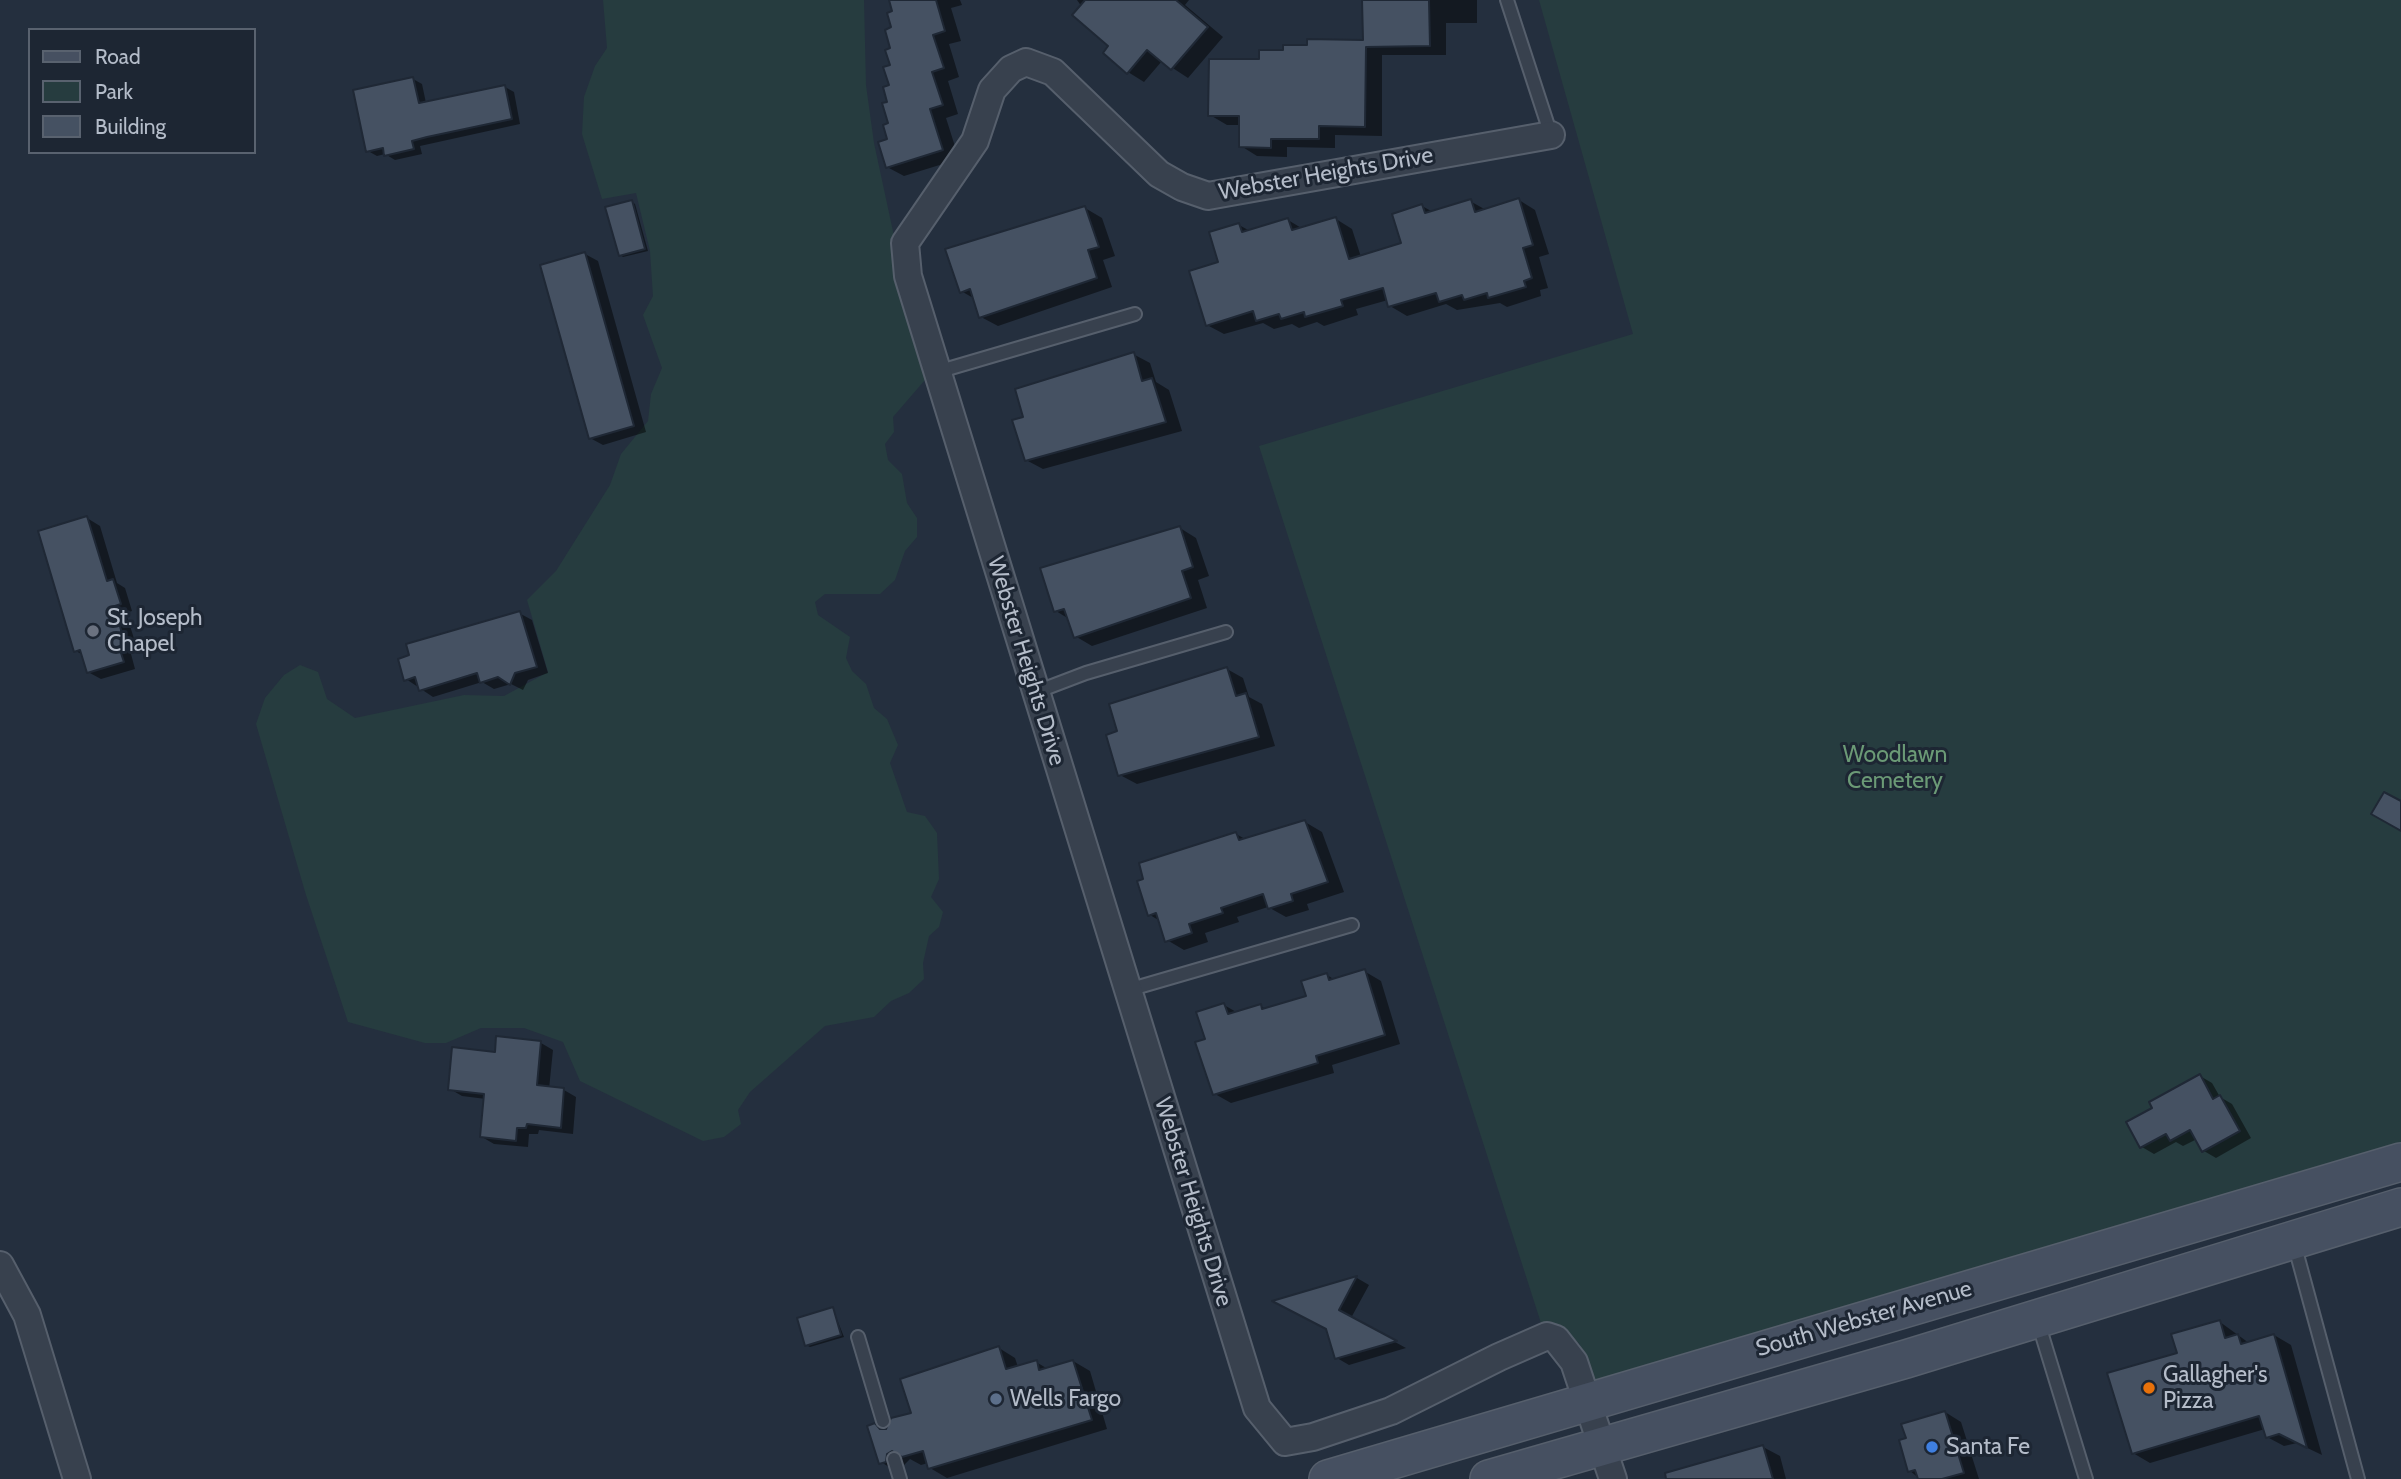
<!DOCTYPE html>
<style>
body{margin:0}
#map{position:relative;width:2401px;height:1479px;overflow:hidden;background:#242f3e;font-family:Cabin,sans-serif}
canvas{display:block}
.legend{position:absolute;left:28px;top:28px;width:228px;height:126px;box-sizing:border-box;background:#1d2633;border:2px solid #59626f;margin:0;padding:9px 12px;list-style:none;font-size:21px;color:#b4bcc9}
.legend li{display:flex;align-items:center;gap:14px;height:35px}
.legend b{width:35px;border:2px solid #59626f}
</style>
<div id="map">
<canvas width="2401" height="1479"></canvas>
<ul class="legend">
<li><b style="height:9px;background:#465061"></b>Road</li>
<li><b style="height:19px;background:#263c3f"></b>Park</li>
<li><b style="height:19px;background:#455162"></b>Building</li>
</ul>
</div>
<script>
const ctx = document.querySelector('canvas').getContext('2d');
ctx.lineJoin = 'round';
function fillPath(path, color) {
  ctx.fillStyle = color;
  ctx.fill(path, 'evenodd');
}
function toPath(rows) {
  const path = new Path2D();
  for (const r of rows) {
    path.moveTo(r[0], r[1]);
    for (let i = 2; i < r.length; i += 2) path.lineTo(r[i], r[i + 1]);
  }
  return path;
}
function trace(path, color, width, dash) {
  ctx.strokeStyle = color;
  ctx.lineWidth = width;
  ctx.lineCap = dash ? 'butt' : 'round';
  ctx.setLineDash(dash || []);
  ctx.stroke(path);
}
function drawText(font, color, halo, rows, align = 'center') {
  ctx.font = font + ' Cabin,sans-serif';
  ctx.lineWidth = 6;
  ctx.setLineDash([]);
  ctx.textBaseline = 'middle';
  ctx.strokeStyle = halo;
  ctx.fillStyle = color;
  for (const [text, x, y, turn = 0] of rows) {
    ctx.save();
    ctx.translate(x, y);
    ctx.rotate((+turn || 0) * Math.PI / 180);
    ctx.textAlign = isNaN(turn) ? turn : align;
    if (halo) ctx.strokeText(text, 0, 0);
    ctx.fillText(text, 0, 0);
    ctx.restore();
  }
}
fillPath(toPath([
 [603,0,864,0,866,85,874,143,925,380,893,417,894,432,885,444,888,460,902,474,907,503,917,518,917,537,905,551,895,580,880,594,825,594,815,602,818,615,850,637,846,658,852,671,866,684,874,708,887,719,898,745,890,763,907,812,925,816,937,833,939,879,931,897,943,912,939,927,929,936,923,963,924,979,909,993,891,1001,874,1017,825,1026,750,1092,738,1110,741,1124,724,1137,703,1141,580,1081,563,1042,524,1028,481,1028,446,1043,425,1043,348,1022,306,895,256,724,265,698,284,675,300,665,318,672,327,699,355,718,464,695,504,696,548,672,527,600,556,571,610,485,621,454,648,421,651,394,662,368,643,315,653,296,650,251,636,193,602,199,582,134,584,97,595,66,607,48],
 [1539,0,2401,0,2401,1175,1607,1408,1579,1343,1541,1323,1259,446,1633,334]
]), '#263c3f');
fillPath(toPath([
 [890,0,960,0,962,5,951,8,961,41,949,44,959,77,948,81,958,114,946,118,959,159,904,176,887,167,894,12],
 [1077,0,1189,0,1185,5,1223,37,1188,78,1162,61,1144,82,1128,72],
 [1364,0,1477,0,1477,23,1446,23,1446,55,1382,55,1382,136,1335,135,1335,148,1287,147,1287,157,1257,156,1241,146,1241,125,1227,125,1210,115,1261,61,1285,52,1365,42],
 [413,79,422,84,426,103,505,87,514,92,520,124,420,146,422,154,395,160,385,154,377,156,368,151],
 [1519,200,1535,210,1549,254,1539,257,1548,288,1540,290,1541,296,1507,307,1500,303,1457,310,1446,304,1407,316,1390,306,1388,300,1356,309,1358,315,1324,326,1317,322,1299,328,1292,324,1274,329,1263,323,1224,334,1207,325,1220,264,1239,225,1250,231,1288,220,1303,229,1336,219,1352,229,1361,257,1404,245,1422,206,1433,212,1470,201,1486,210],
 [632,202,635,204,648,251,623,257,620,255],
 [1085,208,1102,218,1115,256,1103,260,1112,287,998,326,981,317,975,299,961,291],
 [585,254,598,261,646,432,603,445,590,438],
 [1133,354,1150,363,1156,382,1169,390,1182,431,1043,469,1026,460,1026,418],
 [87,518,100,526,117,583,125,588,132,611,126,613,136,645,137,652,131,654,135,669,101,679,88,672,83,655,76,651],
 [1180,528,1196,538,1209,576,1198,580,1207,608,1092,646,1075,636,1069,619,1056,611],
 [519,613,532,620,548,673,528,680,523,690,511,684,494,689,482,682,433,697,406,679],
 [1227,669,1243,678,1249,697,1262,704,1275,746,1137,784,1120,775,1119,732],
 [1305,822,1322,832,1344,892,1307,904,1309,910,1286,917,1268,907,1237,917,1239,922,1205,933,1208,942,1184,950,1167,940,1160,921,1150,915,1236,834,1247,840],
 [1364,971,1381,981,1400,1044,1332,1065,1334,1073,1231,1103,1215,1094,1207,1040,1224,1005,1238,1013,1261,1006,1267,1010,1308,997,1327,975,1335,980],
 [541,1043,553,1050,549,1089,564,1090,576,1097,573,1134,539,1130,538,1134,529,1134,528,1147,494,1144,482,1137,486,1099,462,1096,450,1089,497,1054],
 [2200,1076,2212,1083,2220,1097,2232,1104,2251,1138,2216,1158,2204,1151,2197,1139,2183,1146,2176,1142,2154,1154,2142,1147,2154,1109],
 [1357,1278,1369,1285,1351,1318,1406,1348,1349,1365,1337,1358,1328,1329,1276,1302],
 [833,1309,844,1337,810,1347,806,1345],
 [2220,1322,2249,1343,2274,1335,2291,1345,2322,1455,2297,1443,2284,1446,2267,1437,2265,1429,2150,1463,2133,1453,2179,1354],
 [999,1348,1015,1358,1018,1367,1036,1362,1048,1369,1073,1361,1090,1371,1107,1429,947,1478,930,1468,928,1463,921,1465,910,1459,897,1472,881,1462,874,1425,884,1431,913,1414],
 [1945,1412,1961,1422,1979,1479,1920,1479,1910,1471,1908,1439],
 [1763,1447,1780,1456,1786,1479,1671,1479]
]), '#0007');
const building = toPath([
 [889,0,936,0,945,31,933,35,944,68,932,72,943,105,930,109,943,150,886,168,878,142,887,139,883,125,888,123,882,103,887,102,883,87,889,85,883,67,890,65,885,50,890,48,885,30,891,27,887,13,892,11,889,0],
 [1085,0,1176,0,1208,27,1171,70,1147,50,1127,74,1103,53,1108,46,1072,15,1085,0],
 [1362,0,1429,0,1430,46,1366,47,1365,127,1319,126,1319,139,1271,139,1271,148,1239,147,1239,116,1208,116,1209,59,1259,59,1259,50,1283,50,1283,45,1307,45,1307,39,1363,40,1362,0],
 [413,77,419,103,505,85,512,119,427,137,412,141,414,149,384,156,383,148,366,152,353,90,413,77],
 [1519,198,1533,245,1523,248,1532,278,1524,281,1526,287,1488,298,1487,293,1464,300,1462,295,1439,302,1436,293,1388,307,1383,288,1341,300,1343,306,1305,317,1304,312,1281,319,1279,314,1256,321,1253,311,1206,326,1189,271,1218,262,1209,232,1239,223,1242,232,1288,218,1292,230,1336,217,1349,259,1401,243,1392,214,1422,204,1425,213,1471,199,1475,212,1519,198],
 [632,200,645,249,619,256,605,207,632,200],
 [1085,206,1099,247,1088,250,1097,278,979,318,970,289,960,293,945,249,1085,206],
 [585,252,634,426,589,439,540,265,585,252],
 [1134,352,1142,381,1152,378,1166,422,1025,461,1012,420,1023,417,1015,389,1134,352],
 [87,516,107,581,113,579,121,604,115,606,125,646,119,647,124,662,87,673,80,650,74,652,38,531,87,516],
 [1180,526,1193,567,1182,571,1191,598,1074,638,1064,609,1054,612,1040,568,1180,526],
 [520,611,537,667,515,673,510,685,498,677,480,683,477,673,419,691,415,677,404,681,398,659,409,655,406,644,520,611],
 [1227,667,1236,696,1246,693,1259,737,1118,776,1106,735,1117,731,1109,704,1227,667],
 [2384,792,2401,801,2401,831,2371,814,2384,792],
 [1305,820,1328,882,1291,894,1293,901,1268,909,1263,894,1221,908,1223,913,1189,924,1192,933,1165,942,1156,913,1148,916,1137,881,1143,879,1139,863,1236,832,1239,840,1305,820],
 [1365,969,1385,1035,1316,1056,1318,1063,1213,1095,1195,1042,1205,1039,1196,1012,1224,1003,1228,1014,1261,1004,1262,1009,1306,996,1301,981,1327,973,1329,980,1365,969],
 [496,1036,541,1041,537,1085,564,1088,561,1128,527,1124,526,1128,517,1128,516,1141,480,1137,484,1094,448,1090,452,1047,495,1052,496,1036],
 [2200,1074,2213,1099,2220,1095,2240,1131,2202,1152,2190,1130,2170,1141,2166,1134,2140,1148,2126,1122,2152,1108,2149,1102,2200,1074],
 [1357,1276,1339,1310,1397,1341,1335,1359,1326,1329,1272,1301,1357,1276],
 [833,1307,841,1335,805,1346,797,1318,833,1307],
 [2220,1320,2225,1338,2238,1334,2241,1344,2274,1334,2307,1448,2279,1434,2266,1438,2259,1416,2132,1454,2107,1373,2177,1353,2171,1334,2220,1320],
 [999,1346,1006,1369,1037,1360,1039,1370,1073,1360,1092,1420,928,1469,923,1451,902,1457,892,1451,887,1454,886,1462,879,1464,867,1426,875,1423,880,1429,886,1429,891,1418,911,1413,900,1379,999,1346],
 [1945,1411,1964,1473,1942,1479,1918,1479,1915,1470,1908,1472,1899,1440,1906,1438,1901,1424,1945,1411],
 [1763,1445,1773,1479,1666,1479,1665,1473,1763,1445]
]);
fillPath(building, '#455162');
trace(building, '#1f2835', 2);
const lane = toPath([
 [1507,0,1551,135],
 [937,372,1135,314],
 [1036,692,1086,673,1226,632],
 [1128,990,1352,925],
 [2291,1245,2298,1258,2358,1479],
 [2038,1322,2086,1479],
 [858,1337,883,1421],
 [894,1459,900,1479]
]);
const street = toPath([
 [1551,135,1208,196,1182,187,1159,174,1053,72,1026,62,1011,69,992,90,975,141,905,243,908,276,1257,1408,1285,1442,1313,1437,1391,1411,1499,1357,1547,1336,1556,1339,1574,1362,1613,1479],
 [0,1265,27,1315,77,1479]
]);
const secondary = toPath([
 [1328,1479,2401,1162],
 [1489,1479,1906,1359,2401,1207]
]);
trace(lane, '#565f6c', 16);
trace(street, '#565f6c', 30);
trace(secondary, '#565f6c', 40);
trace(lane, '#38414e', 12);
trace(street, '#38414e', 26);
trace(secondary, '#465061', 37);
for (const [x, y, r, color] of [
 [93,631,7,"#6b7280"],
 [2149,1388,7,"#e8710a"],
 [996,1399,7,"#5c6f8a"],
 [1932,1447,7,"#3f7fe0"]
]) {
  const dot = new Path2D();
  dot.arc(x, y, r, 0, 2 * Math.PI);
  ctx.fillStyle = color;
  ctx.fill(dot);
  trace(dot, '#1d2633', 2.5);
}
drawText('23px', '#b4bcc9', '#1d2633', [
 ["Webster Heights Drive",1326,174,-10],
 ["Webster Heights Drive",1026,661,73],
 ["Webster Heights Drive",1193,1202,73],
 ["South Webster Avenue",1864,1319,-16]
]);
drawText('23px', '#b4bcc9', '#1d2633', [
 ["St. Joseph",107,618],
 ["Chapel",107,644],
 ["Gallagher's",2163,1375],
 ["Pizza",2163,1401],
 ["Wells Fargo",1010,1399],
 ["Santa Fe",1946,1447]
], 'left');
drawText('23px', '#6b9a76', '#1d2633', [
 ["Woodlawn",1895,755],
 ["Cemetery",1895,781]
]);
</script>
